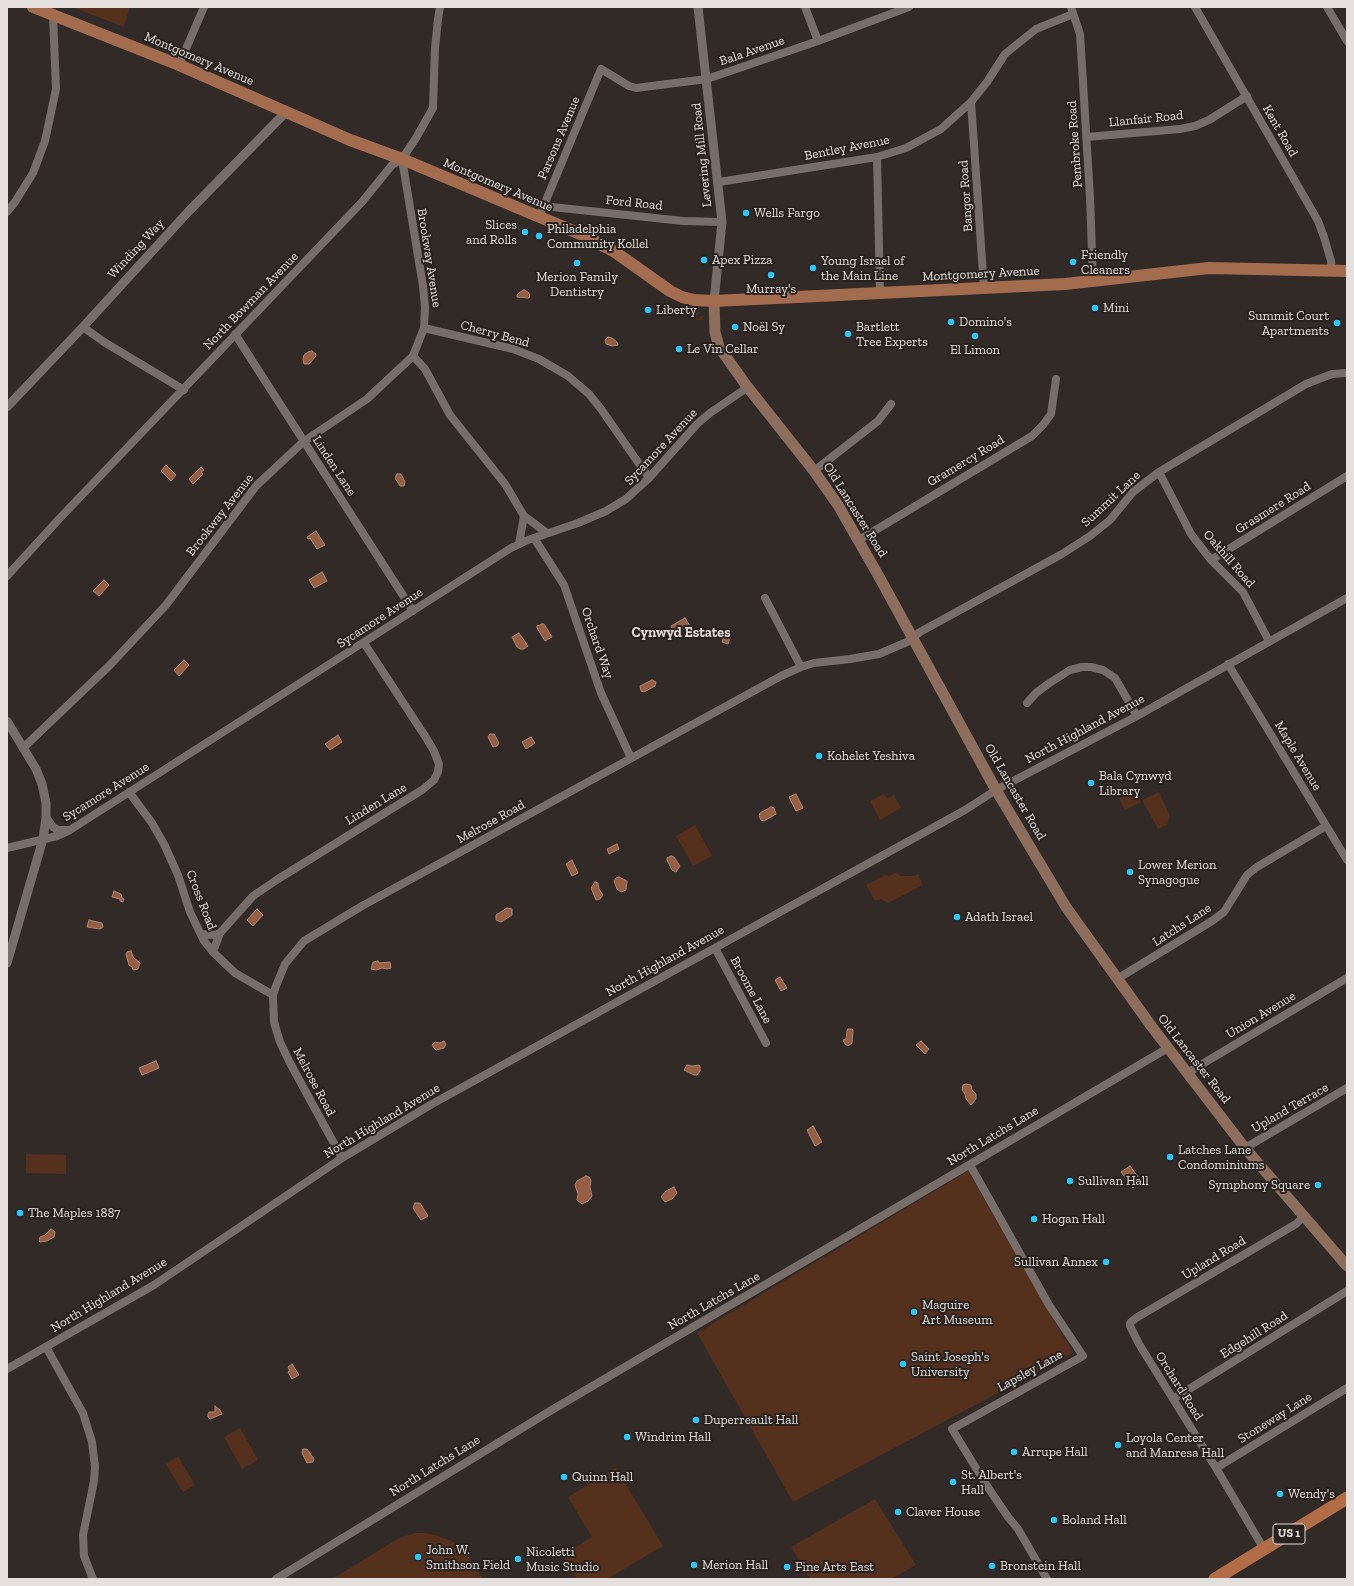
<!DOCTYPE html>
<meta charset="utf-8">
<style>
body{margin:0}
#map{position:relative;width:1354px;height:1586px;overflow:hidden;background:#322a27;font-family:"Zilla Slab",serif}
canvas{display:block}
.frame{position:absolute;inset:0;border:8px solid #e5e0dd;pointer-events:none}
</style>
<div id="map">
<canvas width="1354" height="1586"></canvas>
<div class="frame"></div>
</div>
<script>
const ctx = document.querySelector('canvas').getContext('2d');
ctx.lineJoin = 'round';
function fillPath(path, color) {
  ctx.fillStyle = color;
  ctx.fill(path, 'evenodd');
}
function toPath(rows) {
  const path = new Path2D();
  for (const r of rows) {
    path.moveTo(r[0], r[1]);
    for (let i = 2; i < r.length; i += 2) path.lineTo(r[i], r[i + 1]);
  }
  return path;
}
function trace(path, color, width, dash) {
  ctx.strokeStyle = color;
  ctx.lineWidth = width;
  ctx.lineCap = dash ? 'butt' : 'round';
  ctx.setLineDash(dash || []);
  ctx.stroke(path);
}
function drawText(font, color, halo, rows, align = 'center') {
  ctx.font = font + ' "Zilla Slab",serif';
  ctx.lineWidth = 4;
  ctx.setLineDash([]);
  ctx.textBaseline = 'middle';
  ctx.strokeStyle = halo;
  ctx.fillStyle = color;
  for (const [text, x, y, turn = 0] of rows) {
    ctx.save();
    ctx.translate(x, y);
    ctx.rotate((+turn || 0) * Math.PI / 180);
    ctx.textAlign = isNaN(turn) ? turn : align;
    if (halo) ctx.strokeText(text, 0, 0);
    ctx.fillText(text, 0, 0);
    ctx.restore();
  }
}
fillPath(toPath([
 [72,7,130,7,124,27],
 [678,307,699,313,696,316,698,319,702,316,703,320,696,320,690,316,685,315,686,311,678,308],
 [1134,790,1141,802,1125,810,1119,798],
 [1159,792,1170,816,1167,825,1158,829,1142,800],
 [884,794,887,798,894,795,901,808,880,820,870,801],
 [695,825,712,856,693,866,676,836],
 [897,872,900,876,914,876,918,874,923,885,888,903,881,899,875,901,866,885,885,875,889,876],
 [26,1154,66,1155,66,1174,26,1173],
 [968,1171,1073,1353,793,1502,697,1333],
 [240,1428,258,1460,242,1469,224,1437],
 [178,1456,195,1485,183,1492,166,1464],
 [616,1468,663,1546,607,1579,577,1579,563,1555,592,1537,568,1497],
 [875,1499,916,1565,891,1579,810,1579,791,1547],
 [415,1533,426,1533,435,1535,454,1542,467,1554,483,1579,332,1579,399,1538]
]), '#55301c');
const water = toPath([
 [524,290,528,292,530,295,529,298,517,297,517,295,520,292,524,290],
 [608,337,612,338,617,342,618,345,612,346,606,344,605,340,608,337],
 [312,351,316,354,316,356,309,364,304,364,303,359,304,355,308,352,312,351],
 [166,465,176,475,171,481,161,471,166,465],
 [201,467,204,470,201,472,203,474,193,484,189,479,201,467],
 [397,474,401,474,405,482,404,486,400,486,395,478,397,474],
 [316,531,325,545,317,549,310,538,308,539,307,537,316,531],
 [322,572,327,581,314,588,309,580,322,572],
 [104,580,109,585,99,596,93,591,104,580],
 [685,618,690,626,675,634,671,626,685,618],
 [542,624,544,624,552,637,545,641,537,628,537,626,542,624],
 [726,629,732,631,728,644,722,642,726,629],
 [519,633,528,646,524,649,520,649,517,647,512,637,519,633],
 [184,660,189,665,179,676,174,670,184,660],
 [652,680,656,682,655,686,644,692,641,691,640,686,652,680],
 [490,734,494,734,499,743,497,746,493,747,488,737,490,734],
 [338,735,342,742,330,750,325,744,338,735],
 [531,737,535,743,526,749,522,742,531,737],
 [796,794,803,808,796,811,789,797,796,794],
 [771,807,774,808,776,814,764,821,761,820,759,816,760,813,771,807],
 [617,844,619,849,609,854,607,849,617,844],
 [671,856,674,857,680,866,676,872,672,870,667,860,667,858,671,856],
 [572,860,578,873,572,876,566,864,572,860],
 [619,877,627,881,626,890,621,892,617,889,614,881,616,878,619,877],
 [595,882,598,883,599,889,603,895,600,899,596,900,591,888,595,882],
 [114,891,121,894,122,898,124,899,123,902,120,901,120,899,112,897,114,891],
 [507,908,512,909,512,915,501,922,496,920,496,915,507,908],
 [257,909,263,915,253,926,247,920,257,909],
 [89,920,102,923,103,927,100,929,87,927,89,920],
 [131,951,133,957,140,963,138,969,133,970,132,967,129,965,126,954,127,952,131,951],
 [378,961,379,963,390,962,391,968,387,969,382,968,376,970,371,969,373,962,378,961],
 [780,977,787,988,781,991,775,980,780,977],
 [848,1029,852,1029,853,1030,852,1043,848,1046,845,1044,843,1040,846,1039,847,1031,848,1029],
 [444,1041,446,1044,444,1048,436,1050,434,1048,432,1045,435,1042,440,1043,444,1041],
 [921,1041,929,1049,925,1054,916,1045,921,1041],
 [156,1061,159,1068,142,1075,139,1068,156,1061],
 [687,1065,692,1066,699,1065,700,1066,700,1071,697,1075,694,1075,684,1070,687,1065],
 [966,1084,971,1085,972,1090,976,1094,976,1099,971,1105,966,1099,965,1094,962,1090,963,1085,966,1084],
 [813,1126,822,1142,815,1146,807,1130,813,1126],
 [1130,1166,1141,1181,1133,1188,1121,1172,1130,1166],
 [586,1176,589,1177,591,1180,590,1187,592,1196,588,1201,582,1204,577,1200,578,1194,575,1185,577,1181,586,1176],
 [674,1187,677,1193,672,1199,665,1202,661,1197,666,1191,674,1187],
 [415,1203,420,1203,428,1216,421,1220,413,1208,415,1203],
 [51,1229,55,1232,54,1237,47,1241,40,1242,39,1241,40,1237,45,1235,51,1229],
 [292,1364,299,1375,292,1379,288,1372,290,1371,288,1367,292,1364],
 [215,1406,220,1410,222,1414,210,1419,208,1417,208,1414,209,1412,215,1412,215,1406],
 [303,1449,307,1449,314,1459,313,1462,307,1463,302,1453,303,1449]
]);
fillPath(water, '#965f43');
trace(water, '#ae8671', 1);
trace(toPath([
 [805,7,818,41],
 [1071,7,1080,34,1090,197,1093,281],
 [1195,7,1318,221,1324,237,1331,261,1332,271],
 [1327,7,1347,41],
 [179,65,204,7],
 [971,102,984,288],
 [1087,137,1180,129,1195,126,1209,120,1247,96],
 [877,157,880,293],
 [719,182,877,157,906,148,941,129,971,102,987,82,1005,54,1036,29,1073,14],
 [543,206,683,221,722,222],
 [7,212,15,202,33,173,45,141,56,89,53,15],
 [539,217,601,69,629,86,636,88,707,79,818,41,909,7],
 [83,327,104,342,184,390],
 [424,328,513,349,539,359,568,376,589,394,601,409,649,478],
 [235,334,413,611],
 [413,356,425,369,450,415,505,484,524,516,547,533],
 [814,471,878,421,891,404],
 [1159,472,1191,534,1211,560,1243,592,1269,641],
 [534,538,564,585,601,693,631,758],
 [859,540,1032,436,1043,425,1051,414,1056,379],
 [519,544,524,516],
 [1211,560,1347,476],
 [7,576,60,518,362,202,392,165,402,159,416,138,433,108,435,48,438,19,440,7],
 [765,598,801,667],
 [1228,664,1347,860],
 [1027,703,1036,693,1048,684,1070,670,1082,667,1091,667,1103,670,1115,678,1137,716],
 [23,748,110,665,166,605,256,486,303,442,367,399,413,356,424,328,425,307,423,286,402,159],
 [129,792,152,823,164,844,178,875,190,912,204,941,213,952,235,973,273,995],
 [46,817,53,827,58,830,69,830],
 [7,848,57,836,70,830,511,548,528,540,578,523,606,511,626,499,649,478,697,424,710,413,748,387],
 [201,934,214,935,220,933],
 [715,948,766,1043],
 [213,952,220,933,253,896,278,879,422,790,434,780,438,772,439,764,434,751,425,736,364,643],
 [1117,979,1212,921,1224,912,1247,875,1257,867,1326,826],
 [1187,1073,1347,978],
 [1245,1148,1347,1088],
 [342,1158,290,1063,280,1042,274,1022,273,995,276,986,285,964,304,941,362,906,781,676,801,667,814,663,850,659,879,654,907,642,920,632,1062,554,1090,536,1110,520,1133,492,1159,472,1306,384,1332,374,1347,373],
 [970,1165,1049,1305,1083,1356,952,1429,987,1486,1008,1517,1018,1529,1047,1579],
 [46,1347,83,1413,92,1442,95,1467,94,1481,83,1535,84,1556,93,1579],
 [7,1369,154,1285,342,1158,432,1104,965,810,996,790,1137,716,1347,598],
 [1173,1399,1347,1291],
 [1216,1468,1347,1388],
 [1264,1549,1216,1468,1139,1344,1130,1326,1130,1323,1136,1318,1296,1224,1303,1217],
 [276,1579,550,1411,1168,1048]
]), '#776e6a', 8);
trace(toPath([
 [698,7,722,222,714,301],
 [7,407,83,327,188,212,286,112],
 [7,721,36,769,42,784,46,803,46,817,43,839,7,963]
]), '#776e6a', 9);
trace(toPath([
 [714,301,715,332,719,347,746,385,814,471,838,505,877,573,996,790,1066,907,1152,1027,1245,1148,1347,1266]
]), '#8d6d5c', 11);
trace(toPath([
 [33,7,179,65,350,140,402,159,585,236,615,252,670,291,682,297,694,300,714,301,880,293,1065,284,1209,268,1347,271]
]), '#a36c4f', 12);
trace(toPath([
 [1215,1579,1347,1498]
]), '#b26c46', 13);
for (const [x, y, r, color] of [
 [746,213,4,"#26c9fe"],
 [525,232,4,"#26c9fe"],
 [539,236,4,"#26c9fe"],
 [704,260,4,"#26c9fe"],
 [1073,262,4,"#26c9fe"],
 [577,263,4,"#26c9fe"],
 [813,268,4,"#26c9fe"],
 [771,275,4,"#26c9fe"],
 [1095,308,4,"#26c9fe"],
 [648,310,4,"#26c9fe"],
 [951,322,4,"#26c9fe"],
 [1337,323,4,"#26c9fe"],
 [735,327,4,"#26c9fe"],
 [848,334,4,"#26c9fe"],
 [975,336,4,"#26c9fe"],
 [679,349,4,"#26c9fe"],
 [819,756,4,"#26c9fe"],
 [1091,783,4,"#26c9fe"],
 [1130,872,4,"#26c9fe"],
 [957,917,4,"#26c9fe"],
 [1170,1157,4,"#26c9fe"],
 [1070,1181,4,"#26c9fe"],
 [1318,1185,4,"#26c9fe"],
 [20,1213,4,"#26c9fe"],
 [1034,1219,4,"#26c9fe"],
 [1106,1262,4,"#26c9fe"],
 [914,1312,4,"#26c9fe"],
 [903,1364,4,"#26c9fe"],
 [696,1420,4,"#26c9fe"],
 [627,1437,4,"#26c9fe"],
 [1118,1445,4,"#26c9fe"],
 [1014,1452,4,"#26c9fe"],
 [564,1477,4,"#26c9fe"],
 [953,1482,4,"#26c9fe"],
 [1280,1494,4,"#26c9fe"],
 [898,1512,4,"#26c9fe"],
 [1054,1520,4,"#26c9fe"],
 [418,1557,4,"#26c9fe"],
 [518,1559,4,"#26c9fe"],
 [694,1565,4,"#26c9fe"],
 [992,1566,4,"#26c9fe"],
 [787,1567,4,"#26c9fe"]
]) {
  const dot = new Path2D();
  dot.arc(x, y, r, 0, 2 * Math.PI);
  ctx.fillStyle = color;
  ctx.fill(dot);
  trace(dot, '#28211d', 1.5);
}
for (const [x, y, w] of [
 [1289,1534,32]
]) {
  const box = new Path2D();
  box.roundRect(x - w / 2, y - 10, w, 20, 3);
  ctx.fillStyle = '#28211d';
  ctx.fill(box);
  trace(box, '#e5e0dd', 1);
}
drawText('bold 12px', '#e5e0dd', null, [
 ["US 1",1289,1534]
]);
drawText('13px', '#e5e0dd', '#28211d', [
 ["Bala Avenue",752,51,-19],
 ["Montgomery Avenue",199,59,23],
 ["Llanfair Road",1146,119,-6],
 ["Kent Road",1280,131,60],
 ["Parsons Avenue",559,138,-67],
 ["Pembroke Road",1075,144,-94],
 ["Bentley Avenue",847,148,-11],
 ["Levering Mill Road",702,155,-96],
 ["Montgomery Avenue",498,185,23],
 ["Bangor Road",966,196,-94],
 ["Ford Road",634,203,6],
 ["Winding Way",136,249,-47],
 ["Brookway Avenue",429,258,81],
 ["Montgomery Avenue",981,274,-3],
 ["North Bowman Avenue",251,301,-46],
 ["Cherry Bend",495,334,15],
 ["Sycamore Avenue",661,447,-47],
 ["Gramercy Road",966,461,-31],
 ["Linden Lane",334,466,57],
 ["Summit Lane",1111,499,-43],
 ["Grasmere Road",1273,508,-32],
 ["Old Lancaster Road",855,510,58],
 ["Brookway Avenue",220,515,-52],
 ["Oakhill Road",1229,559,49],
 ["Sycamore Avenue",380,618,-33],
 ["Orchard Way",597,643,71],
 ["North Highland Avenue",1085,729,-28],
 ["Maple Avenue",1298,756,59],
 ["Sycamore Avenue",106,792,-32],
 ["Old Lancaster Road",1015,792,60],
 ["Linden Lane",376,804,-31],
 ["Melrose Road",491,822,-29],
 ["Cross Road",201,900,69],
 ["Latchs Lane",1182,925,-33],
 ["North Highland Avenue",665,961,-29],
 ["Broome Lane",751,990,62],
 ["Union Avenue",1261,1015,-31],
 ["Old Lancaster Road",1194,1059,52],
 ["Melrose Road",314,1082,62],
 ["Upland Terrace",1290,1108,-30],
 ["North Highland Avenue",382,1121,-31],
 ["North Latchs Lane",993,1136,-31],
 ["Upland Road",1214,1258,-31],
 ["North Highland Avenue",109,1295,-31],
 ["North Latchs Lane",714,1301,-30],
 ["Edgehill Road",1254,1335,-32],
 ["Lapsley Lane",1030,1371,-29],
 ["Orchard Road",1179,1386,58],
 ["Stoneway Lane",1275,1418,-32],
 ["North Latchs Lane",435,1466,-32]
]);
drawText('13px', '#e5e0dd', '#28211d', [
 ["Wells Fargo",754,213],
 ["Slices",517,225,"right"],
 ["and Rolls",517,240,"right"],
 ["Philadelphia",547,229],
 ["Community Kollel",547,244],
 ["Friendly",1081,255],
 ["Cleaners",1081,270],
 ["Apex Pizza",712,260],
 ["Young Israel of",821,261],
 ["the Main Line",821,276],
 ["Merion Family",577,277,"center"],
 ["Dentistry",577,292,"center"],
 ["Murray's",771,289,"center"],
 ["Mini",1103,308],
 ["Liberty",656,310],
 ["Summit Court",1329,316,"right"],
 ["Apartments",1329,331,"right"],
 ["Domino's",959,322],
 ["Noël Sy",743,327],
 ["Bartlett",856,327],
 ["Tree Experts",856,342],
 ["Le Vin Cellar",687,349],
 ["El Limon",975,350,"center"],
 ["Kohelet Yeshiva",827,756],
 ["Bala Cynwyd",1099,776],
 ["Library",1099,791],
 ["Lower Merion",1138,865],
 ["Synagogue",1138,880],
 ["Adath Israel",965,917],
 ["Latches Lane",1178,1150],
 ["Condominiums",1178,1165],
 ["Sullivan Hall",1078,1181],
 ["Symphony Square",1310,1185,"right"],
 ["The Maples 1887",28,1213],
 ["Hogan Hall",1042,1219],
 ["Sullivan Annex",1098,1262,"right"],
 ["Maguire",922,1305],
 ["Art Museum",922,1320],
 ["Saint Joseph's",911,1357],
 ["University",911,1372],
 ["Duperreault Hall",704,1420],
 ["Windrim Hall",635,1437],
 ["Loyola Center",1126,1438],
 ["and Manresa Hall",1126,1453],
 ["Arrupe Hall",1022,1452],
 ["St. Albert's",961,1475],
 ["Hall",961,1490],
 ["Quinn Hall",572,1477],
 ["Wendy's",1288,1494],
 ["Claver House",906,1512],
 ["Boland Hall",1062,1520],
 ["John W.",426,1550],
 ["Smithson Field",426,1565],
 ["Nicoletti",526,1552],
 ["Music Studio",526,1567],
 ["Merion Hall",702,1565],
 ["Bronstein Hall",1000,1566],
 ["Fine Arts East",795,1567]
], 'left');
drawText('bold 14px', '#e4dad5', '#28211d', [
 ["Cynwyd Estates",681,633]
]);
</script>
